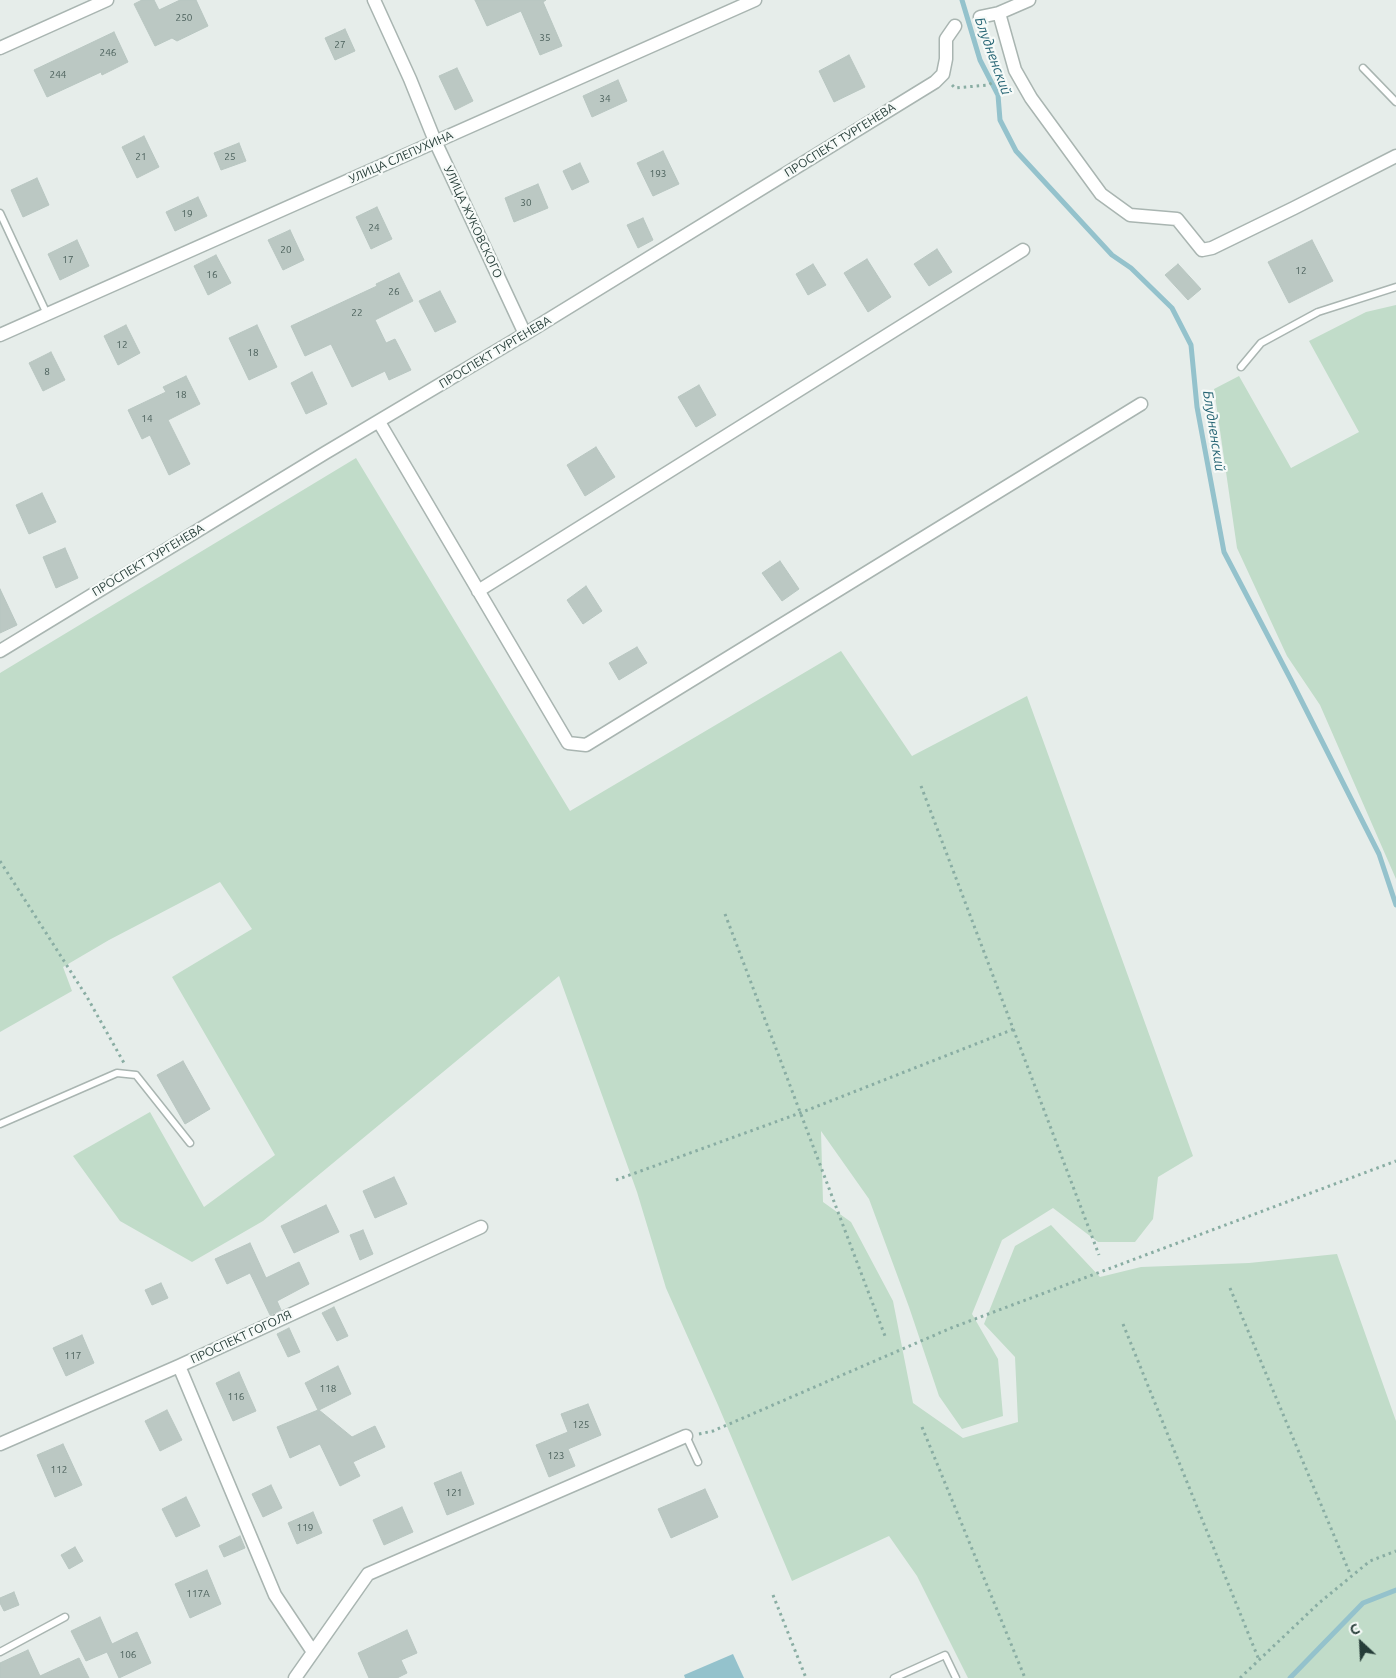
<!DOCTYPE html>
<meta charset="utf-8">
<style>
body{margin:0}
#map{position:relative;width:1396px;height:1678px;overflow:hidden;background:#e6edea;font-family:Ubuntu,sans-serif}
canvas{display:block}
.north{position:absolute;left:1336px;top:1618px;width:50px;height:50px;-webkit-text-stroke:4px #f6faf8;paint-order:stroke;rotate:335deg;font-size:14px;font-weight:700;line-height:20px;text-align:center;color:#263d38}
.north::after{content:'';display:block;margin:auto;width:18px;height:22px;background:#263d38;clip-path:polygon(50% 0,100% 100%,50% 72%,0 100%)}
</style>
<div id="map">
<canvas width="1396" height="1678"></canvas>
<div class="north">С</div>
</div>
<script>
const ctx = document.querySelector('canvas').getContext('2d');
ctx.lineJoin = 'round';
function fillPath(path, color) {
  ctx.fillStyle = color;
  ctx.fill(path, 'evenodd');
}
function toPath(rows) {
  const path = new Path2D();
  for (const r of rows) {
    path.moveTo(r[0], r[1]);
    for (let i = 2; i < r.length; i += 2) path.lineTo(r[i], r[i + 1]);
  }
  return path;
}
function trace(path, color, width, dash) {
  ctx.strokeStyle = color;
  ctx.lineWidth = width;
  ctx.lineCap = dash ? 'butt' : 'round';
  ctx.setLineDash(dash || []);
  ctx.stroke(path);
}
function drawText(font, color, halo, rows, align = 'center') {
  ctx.font = font + ' Ubuntu,sans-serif';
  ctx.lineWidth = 4.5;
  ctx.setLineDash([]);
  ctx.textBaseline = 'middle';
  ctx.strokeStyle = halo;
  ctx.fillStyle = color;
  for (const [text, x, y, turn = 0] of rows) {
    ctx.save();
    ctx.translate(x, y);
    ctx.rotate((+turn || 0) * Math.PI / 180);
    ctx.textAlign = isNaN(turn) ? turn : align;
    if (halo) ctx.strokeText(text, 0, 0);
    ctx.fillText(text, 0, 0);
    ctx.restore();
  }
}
fillPath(toPath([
 [1396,305,1396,879,1320,705,1287,656,1237,548,1214,389,1239,376,1291,468,1359,432,1309,341,1366,312],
 [356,458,570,811,841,651,912,756,1027,696,1193,1156,1158,1177,1153,1219,1135,1242,1098,1242,1053,1208,1002,1240,972,1314,998,1359,1003,1416,962,1429,939,1396,909,1307,869,1199,821,1131,823,1202,851,1222,893,1301,913,1403,963,1438,1018,1422,1015,1357,984,1324,1015,1246,1051,1225,1100,1277,1141,1267,1249,1263,1337,1254,1396,1421,1396,1678,968,1678,917,1576,889,1536,792,1581,718,1405,666,1288,637,1192,559,976,263,1221,192,1262,120,1221,73,1156,150,1112,204,1207,275,1155,172,977,252,929,220,882,109,940,63,967,72,991,0,1032,0,673]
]), '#c1dcc9');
fillPath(toPath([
 [733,1654,744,1678,685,1678,684,1675]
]), '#94c2cc');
trace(toPath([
 [962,0,980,60,998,95,1000,120,1016,151,1112,255,1131,268,1172,308,1191,345,1197,407,1224,552,1291,680,1379,854,1396,905],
 [1290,1678,1363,1603,1396,1590]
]), '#94c2cc', 5);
const building = toPath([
 [142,0,154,0,159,10,180,0,196,0,208,26,177,41,172,38,155,46,134,4,142,0],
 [475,0,546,0,543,2,562,46,540,55,521,11,487,26,475,0],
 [345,29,355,51,335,60,325,38,345,29],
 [114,32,128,62,102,75,101,72,47,97,34,70,114,32],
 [849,55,865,87,834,102,819,71,849,55],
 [457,68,473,101,455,110,439,76,457,68],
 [618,80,627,101,592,117,583,96,618,80],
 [144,136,159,167,137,178,122,147,144,136],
 [239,143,246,161,221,170,214,153,239,143],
 [663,151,679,184,653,196,637,163,663,151],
 [580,163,589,182,572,190,563,171,580,163],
 [37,178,49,205,23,217,11,190,37,178],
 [538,184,548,208,514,222,505,198,538,184],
 [198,197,207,216,175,231,166,212,198,197],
 [377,207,392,239,371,249,356,217,377,207],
 [643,218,653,240,638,248,627,225,643,218],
 [290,230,304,260,283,270,268,240,290,230],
 [77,240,89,266,60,280,48,254,77,240],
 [1312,240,1333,281,1289,303,1268,262,1312,240],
 [937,249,952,272,929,286,914,264,937,249],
 [216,255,231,283,208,295,194,266,216,255],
 [867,259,891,297,868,312,844,273,867,259],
 [813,264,826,285,808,295,796,274,813,264],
 [1178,264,1201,289,1188,300,1165,275,1178,264],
 [399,273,413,301,375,320,386,343,395,339,411,370,389,380,385,371,352,387,331,344,305,356,291,326,377,286,376,284,399,273],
 [440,291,456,322,435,332,419,301,440,291],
 [126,325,140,353,118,365,104,336,126,325],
 [257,325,277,367,249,380,229,338,257,325],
 [51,352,65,380,43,391,29,363,51,352],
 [312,372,327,404,306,414,291,383,312,372],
 [186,376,200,404,168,420,190,464,169,475,150,435,142,439,128,410,166,392,163,387,186,376],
 [699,385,716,415,696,427,678,397,699,385],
 [596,447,615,477,585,496,567,465,596,447],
 [42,493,56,522,29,534,16,505,42,493],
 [65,548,78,578,56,588,43,557,65,548],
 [780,561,799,589,782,601,762,573,780,561],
 [586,586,602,611,583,624,567,600,586,586],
 [0,589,17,625,0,633,0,589],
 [637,647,647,663,619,680,609,663,637,647],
 [183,1061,210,1109,185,1124,157,1075,183,1061],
 [394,1177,407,1204,375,1218,363,1191,394,1177],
 [326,1205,339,1232,294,1253,281,1226,326,1205],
 [363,1230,373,1254,360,1260,350,1235,363,1230],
 [250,1243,266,1278,299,1262,309,1284,277,1301,281,1310,270,1315,250,1273,227,1284,215,1259,250,1243],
 [161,1283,168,1298,152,1305,145,1290,161,1283],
 [334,1307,348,1336,337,1341,322,1313,334,1307],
 [289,1328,300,1352,288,1357,277,1334,289,1328],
 [82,1335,94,1363,66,1376,53,1348,82,1335],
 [338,1366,351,1394,319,1410,352,1437,375,1426,385,1447,353,1462,360,1476,340,1486,320,1444,290,1458,277,1427,318,1410,305,1383,338,1366],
 [239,1372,256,1411,233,1421,216,1383,239,1372],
 [588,1404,601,1435,568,1449,575,1466,549,1477,536,1445,568,1432,561,1414,588,1404],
 [167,1410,182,1440,160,1451,145,1421,167,1410],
 [63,1444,82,1485,55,1497,37,1455,63,1444],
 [461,1472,474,1504,447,1515,434,1483,461,1472],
 [271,1485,282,1508,263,1517,252,1494,271,1485],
 [705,1489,718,1517,671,1538,658,1509,705,1489],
 [186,1497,200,1526,176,1537,162,1509,186,1497],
 [402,1507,413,1532,384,1545,373,1520,402,1507],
 [313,1512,322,1533,297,1544,288,1523,313,1512],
 [240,1536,245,1548,224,1557,219,1546,240,1536],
 [75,1547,83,1561,69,1569,61,1555,75,1547],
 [207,1570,221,1604,190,1618,175,1584,207,1570],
 [14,1592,19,1605,4,1611,0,1603,0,1598,14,1592],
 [100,1617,112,1644,137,1632,151,1663,119,1678,107,1652,86,1661,71,1631,100,1617],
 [407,1630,417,1653,401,1660,407,1673,397,1678,369,1678,358,1653,407,1630],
 [28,1650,40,1676,79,1658,89,1678,0,1678,0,1663,28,1650]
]);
fillPath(building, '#bbc8c3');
trace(building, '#b8c6c1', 1);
const lane = toPath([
 [1363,68,1396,102],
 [0,213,47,314],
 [1241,367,1261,343,1318,312,1396,287],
 [0,1124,117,1073,136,1075,190,1143],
 [686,1436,698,1462],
 [0,1652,65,1617],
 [894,1678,945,1655,956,1678]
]);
const street = toPath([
 [374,0,410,79,435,141,525,334],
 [999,13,1015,70,1031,98,1101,194,1130,215,1177,219,1202,250,1212,248,1294,208,1396,156],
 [980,17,999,13,1029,0],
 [0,48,107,0],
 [0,335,755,0],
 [379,422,568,743,586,745,1141,404],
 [478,591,1023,250],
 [0,651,325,453,525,334,935,82,943,74,946,59,946,39,955,26],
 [179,1366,275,1595,313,1652],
 [0,1444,179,1366,481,1227],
 [295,1678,368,1574,686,1436]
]);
trace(lane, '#a9b5b1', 9);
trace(street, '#a9b5b1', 15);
trace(toPath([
 [952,85,955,88,988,85,1004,76],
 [921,786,1099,1255],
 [0,861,87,997,124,1063],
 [725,914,885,1336],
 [616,1180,800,1113,1014,1029],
 [1230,1288,1351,1576],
 [1123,1324,1259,1660],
 [922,1427,1025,1678],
 [699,1434,713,1431,951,1328,1396,1161],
 [773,1595,806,1678],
 [1240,1678,1319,1603,1370,1561,1396,1551]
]), '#89ada3', 3, [2.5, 4]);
trace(lane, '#fff', 6);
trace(street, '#fff', 12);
drawText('10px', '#4b605b', null, [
 ["250",184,18],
 ["35",545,38],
 ["27",340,45],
 ["246",108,53],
 ["244",58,75],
 ["34",605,99],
 ["21",141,157],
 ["25",230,157],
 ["193",658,174],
 ["30",526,203],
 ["19",187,214],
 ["24",374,228],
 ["20",286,250],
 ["17",68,260],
 ["12",1301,271],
 ["16",212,275],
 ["26",394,292],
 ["22",357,313],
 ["12",122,345],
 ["18",253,353],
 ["8",47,372],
 ["18",181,395],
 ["14",147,419],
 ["117",73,1356],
 ["118",328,1389],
 ["116",236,1397],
 ["125",581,1425],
 ["123",556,1456],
 ["112",59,1470],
 ["121",454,1493],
 ["119",305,1528],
 ["117А",198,1594],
 ["106",128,1655]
]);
drawText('12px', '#263d38', '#f6faf8', [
 ["ПРОСПЕКТ ТУРГЕНЕВА",840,140,-32],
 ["УЛИЦА СЛЕПУХИНА",401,157,-24],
 ["УЛИЦА ЖУКОВСКОГО",473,222,65],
 ["ПРОСПЕКТ ТУРГЕНЕВА",495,352,-31],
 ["ПРОСПЕКТ ТУРГЕНЕВА",148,560,-31],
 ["ПРОСПЕКТ ГОГОЛЯ",241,1337,-25]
]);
drawText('italic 14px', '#266574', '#f6faf8', [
 ["Блудненский",993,56,70],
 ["Блудненский",1214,431,81]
]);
</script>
